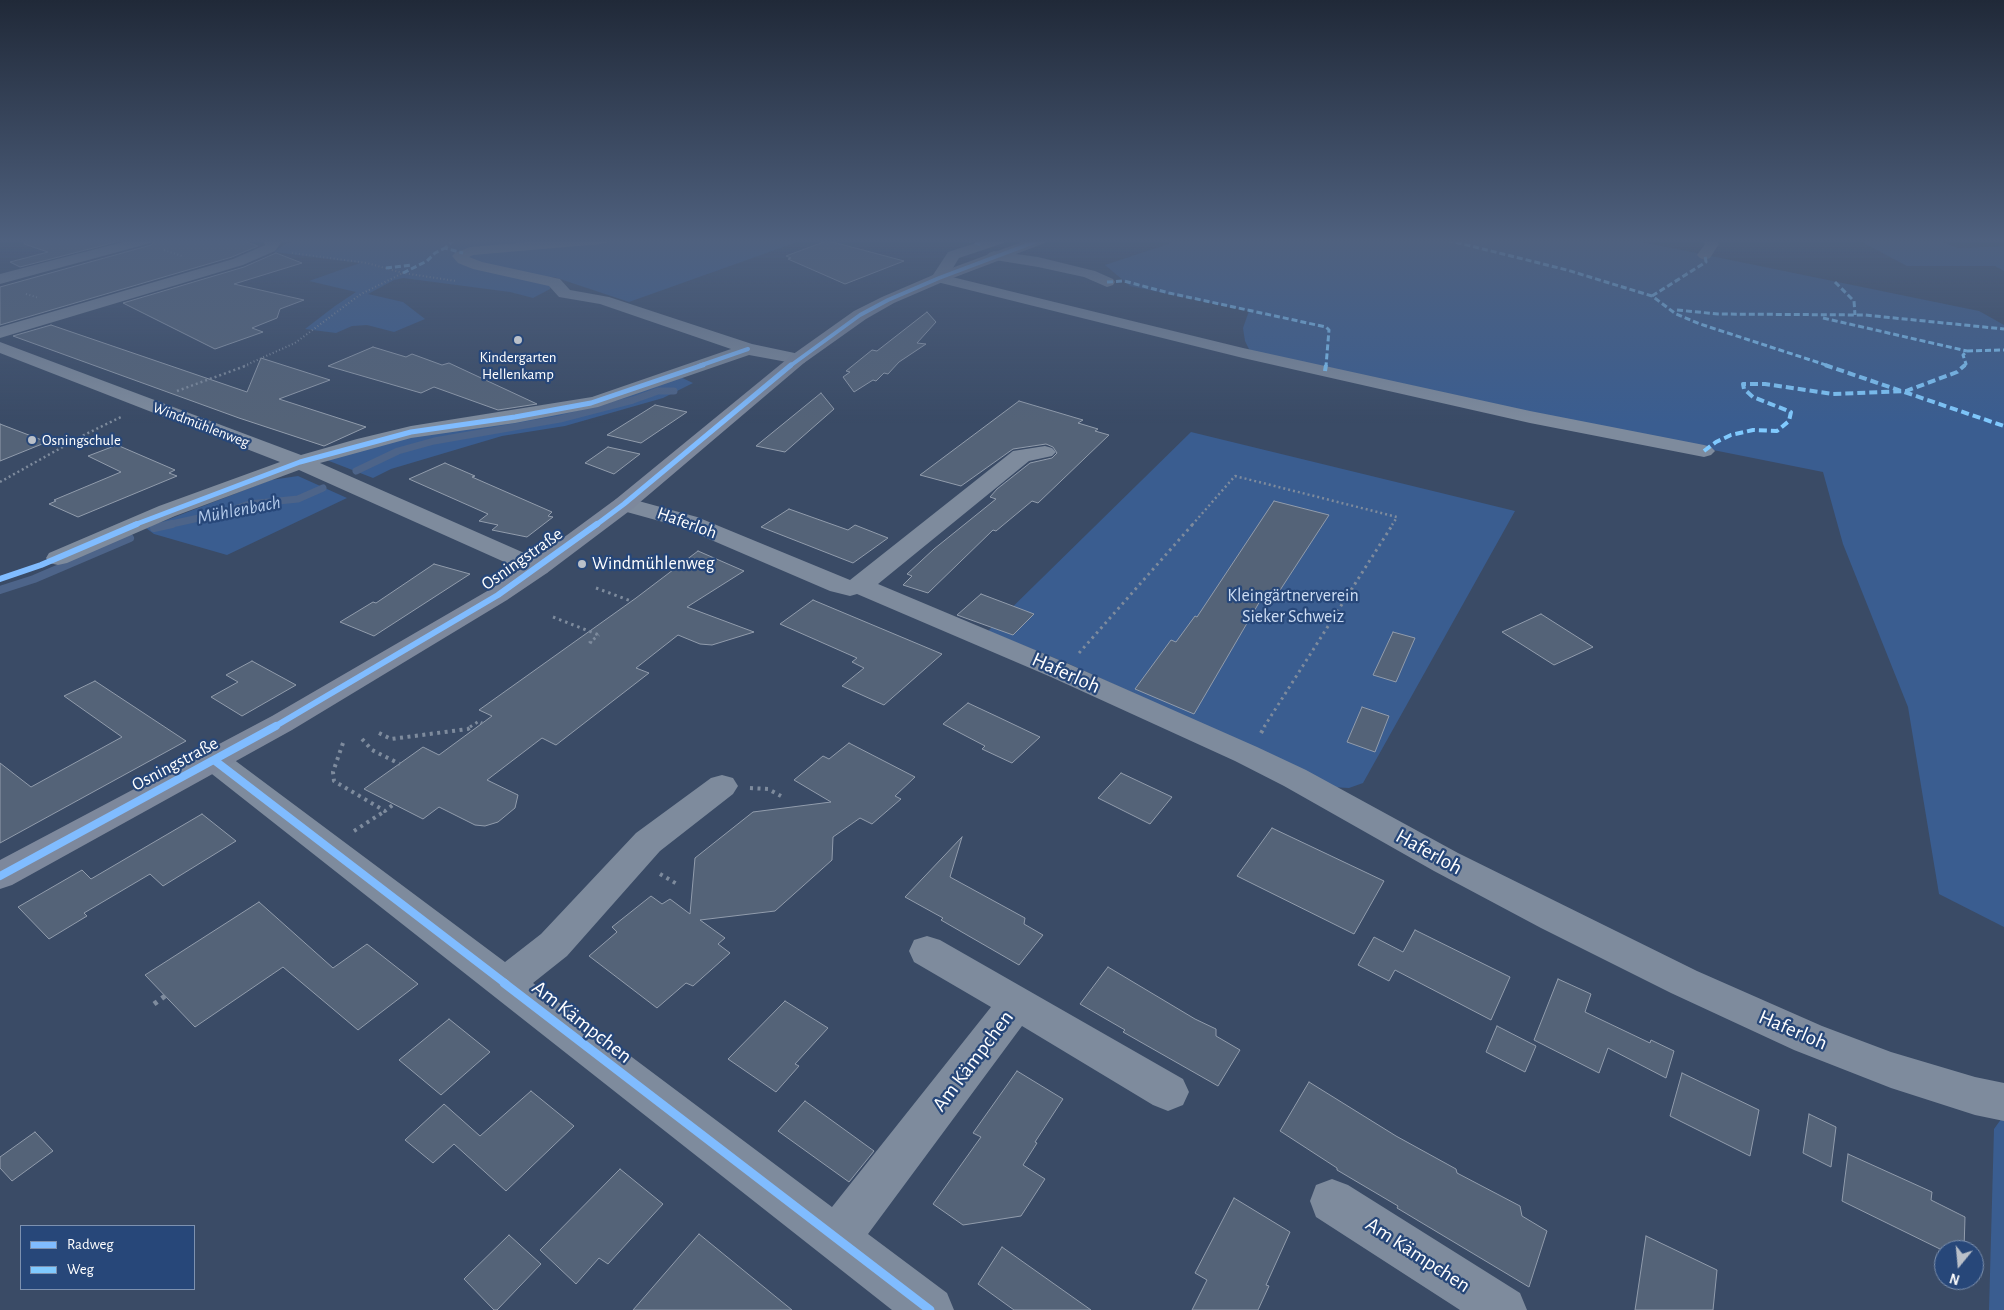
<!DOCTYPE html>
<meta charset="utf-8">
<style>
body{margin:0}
#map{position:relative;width:2004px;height:1310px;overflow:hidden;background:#3a4b66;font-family:"Alegreya Sans",sans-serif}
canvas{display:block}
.legend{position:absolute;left:20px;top:1225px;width:175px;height:65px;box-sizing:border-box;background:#274779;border:1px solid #7d91af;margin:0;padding:6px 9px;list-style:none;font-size:15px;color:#fff}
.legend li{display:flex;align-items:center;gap:10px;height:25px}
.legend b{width:25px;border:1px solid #7d91af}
.north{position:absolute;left:1934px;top:1240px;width:50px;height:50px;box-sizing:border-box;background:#274779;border:1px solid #7d91af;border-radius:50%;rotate:197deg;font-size:14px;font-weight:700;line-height:20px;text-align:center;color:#fff}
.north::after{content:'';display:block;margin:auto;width:18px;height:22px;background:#bac0c9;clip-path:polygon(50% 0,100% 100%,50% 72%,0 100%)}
</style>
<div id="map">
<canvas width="2004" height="1310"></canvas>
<ul class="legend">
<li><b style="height:6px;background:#80bcff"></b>Radweg</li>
<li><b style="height:6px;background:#80caff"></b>Weg</li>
</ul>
<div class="north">N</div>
</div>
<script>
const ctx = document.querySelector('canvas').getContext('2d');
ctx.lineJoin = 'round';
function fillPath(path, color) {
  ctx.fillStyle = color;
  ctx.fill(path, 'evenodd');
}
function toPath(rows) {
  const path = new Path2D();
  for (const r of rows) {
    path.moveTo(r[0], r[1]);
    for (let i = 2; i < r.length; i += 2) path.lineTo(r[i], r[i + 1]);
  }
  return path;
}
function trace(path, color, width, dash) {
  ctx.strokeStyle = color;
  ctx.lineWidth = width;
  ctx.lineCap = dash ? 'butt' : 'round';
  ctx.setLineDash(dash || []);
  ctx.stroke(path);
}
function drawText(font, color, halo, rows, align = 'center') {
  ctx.font = font + ' "Alegreya Sans",sans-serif';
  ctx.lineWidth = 4.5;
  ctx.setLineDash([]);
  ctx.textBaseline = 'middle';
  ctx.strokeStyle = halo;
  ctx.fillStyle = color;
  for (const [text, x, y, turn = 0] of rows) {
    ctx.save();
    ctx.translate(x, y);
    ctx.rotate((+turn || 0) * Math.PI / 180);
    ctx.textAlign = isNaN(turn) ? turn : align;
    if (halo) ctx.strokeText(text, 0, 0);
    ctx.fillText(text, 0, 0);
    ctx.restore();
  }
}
fillPath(toPath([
 [302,240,803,240,629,302,554,277,540,281,550,286,550,289,533,298,510,292,403,278,394,280,368,294,403,302,425,319,394,332,367,325,352,326,336,333,305,329,335,306,356,292,309,281,360,263,274,252,286,243],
 [1173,240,1633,240,1979,311,2004,325,2004,927,1939,894,1908,707,1843,544,1823,472,1518,411,1250,351,1245,341,1243,328,1249,311,1130,286,1105,265,1168,244],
 [1858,240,1939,240,1958,248,2004,246,2004,271,1995,266,1907,266],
 [678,376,693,383,663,398,565,426,502,436,391,469,373,478,324,459,416,433,543,415],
 [1191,432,1515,511,1363,783,1349,788,1331,787,1252,747,1069,664,988,631],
 [298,476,347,498,227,555,154,534,146,528,271,480],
 [2004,1115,2004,1310,1989,1310,1994,1129]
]), '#3a5d90');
trace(toPath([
 [356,471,398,451,434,441,560,419,633,400,658,391,674,391],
 [167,525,226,512,249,504,298,499,323,488]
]), '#4d6489', 7);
trace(toPath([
 [154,528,172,524],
 [0,590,34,579,130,538]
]), '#4d6489', 8);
const building = toPath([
 [25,240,124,240,20,267,10,262,48,252,24,244,25,240],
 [155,240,242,240,258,246,232,257,0,325,0,287,151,245,155,240],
 [826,241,833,242,904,261,845,284,788,259,791,258,786,256,826,241],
 [276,253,302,263,234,284,304,300,280,309,277,318,252,328,263,332,215,349,123,303,244,267,276,253],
 [927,312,936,322,917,343,926,344,899,362,888,374,884,373,876,381,873,380,854,392,843,377,850,372,846,371,872,350,877,351,927,312],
 [51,325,247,392,261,358,330,380,279,399,366,427,324,446,239,418,13,336,51,325],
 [373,347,406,357,412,354,442,365,449,363,537,404,498,410,434,387,421,393,328,366,373,347],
 [821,393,834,409,785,452,756,446,821,393],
 [1019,401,1083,420,1078,423,1098,429,1095,431,1109,435,1038,503,1032,501,996,531,993,530,928,593,903,585,912,576,907,574,934,549,996,499,990,497,997,489,1030,463,1052,458,1057,453,1053,447,1046,444,1013,449,961,486,920,475,1019,401],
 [655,405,687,412,641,443,607,435,655,405],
 [0,424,47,442,0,461,0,424],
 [117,445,175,470,169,473,177,476,78,517,49,504,56,501,54,500,121,472,88,456,117,445],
 [608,447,640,454,614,474,585,463,608,447],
 [445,463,475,476,472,477,552,512,548,516,553,517,527,537,492,530,498,525,479,521,488,514,409,479,445,463],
 [1274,501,1329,515,1271,604,1260,601,1194,714,1135,689,1171,640,1176,642,1195,616,1197,617,1274,501],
 [789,509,848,530,855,525,888,538,853,563,761,527,789,509],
 [698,551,744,571,687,607,754,632,712,645,700,644,678,635,636,668,649,673,556,745,542,738,487,780,518,795,515,808,498,822,485,826,475,825,439,807,423,819,364,789,423,747,439,755,492,716,479,710,636,598,698,551],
 [434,564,470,574,374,636,340,622,373,602,376,603,434,564],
 [981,594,1034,614,1013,635,957,615,981,594],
 [813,600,942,654,884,705,842,686,864,668,852,662,857,658,780,624,813,600],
 [1541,614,1593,647,1554,665,1502,632,1541,614],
 [1393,632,1415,638,1396,682,1373,675,1393,632],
 [252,661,296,685,242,716,211,697,238,682,226,675,252,661],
 [95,681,186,741,0,843,0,763,31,787,122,737,64,696,95,681],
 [968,703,998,717,1040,737,1012,763,982,749,985,746,943,724,968,703],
 [1362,707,1389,716,1375,752,1347,742,1362,707],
 [849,743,915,777,895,796,901,799,872,824,860,818,833,837,832,860,775,911,700,920,725,938,718,944,730,953,693,986,686,983,657,1008,589,956,617,932,612,927,651,896,662,904,670,899,690,914,695,858,753,812,831,802,794,780,823,756,829,759,849,743],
 [1121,773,1172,797,1150,824,1098,798,1121,773],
 [202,814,236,841,163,886,150,874,84,913,87,916,49,939,18,907,82,870,91,879,202,814],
 [1272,828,1384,881,1354,934,1237,876,1272,828],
 [962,837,950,877,1025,918,1024,924,1043,935,1019,965,941,920,943,918,905,897,962,837],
 [259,902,333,968,367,944,418,984,358,1030,283,967,195,1027,145,975,259,902],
 [1415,930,1510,977,1491,1020,1395,970,1389,981,1358,965,1374,937,1403,952,1415,930],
 [1108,967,1195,1019,1216,1029,1216,1036,1240,1050,1218,1086,1123,1032,1125,1030,1080,1004,1108,967],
 [1558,979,1591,994,1585,1012,1650,1043,1651,1040,1674,1051,1666,1078,1608,1048,1599,1073,1534,1040,1558,979],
 [785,1001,828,1028,795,1064,799,1066,776,1092,728,1059,785,1001],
 [449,1019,490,1052,441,1095,399,1060,449,1019],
 [1497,1026,1536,1046,1525,1072,1486,1052,1497,1026],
 [1017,1071,1063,1099,1035,1142,1037,1143,1023,1165,1045,1179,1021,1216,963,1225,933,1204,981,1137,973,1133,1017,1071],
 [1682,1073,1759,1110,1750,1156,1670,1116,1682,1073],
 [1309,1082,1396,1136,1456,1169,1457,1173,1520,1206,1522,1216,1547,1231,1529,1287,1397,1208,1398,1206,1337,1170,1337,1168,1280,1131,1309,1082],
 [531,1091,574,1126,506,1191,454,1144,433,1163,405,1140,444,1104,480,1136,531,1091],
 [805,1101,874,1151,849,1182,778,1131,805,1101],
 [1809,1114,1836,1127,1831,1167,1803,1153,1809,1114],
 [35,1132,53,1151,12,1181,0,1168,0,1157,35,1132],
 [1848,1154,1932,1192,1931,1200,1965,1217,1964,1250,1942,1250,1842,1201,1848,1154],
 [620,1169,663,1204,608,1264,599,1258,576,1284,540,1250,620,1169],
 [1234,1198,1290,1232,1266,1285,1269,1286,1258,1310,1192,1310,1207,1280,1195,1273,1234,1198],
 [699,1234,792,1310,633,1310,699,1234],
 [509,1235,541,1264,497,1310,494,1310,464,1279,509,1235],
 [1646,1236,1717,1270,1713,1310,1635,1310,1646,1236],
 [1002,1247,1091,1310,1014,1310,978,1284,1002,1247]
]);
fillPath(building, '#546378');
trace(building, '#919cac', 1);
trace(toPath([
 [164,250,182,256],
 [292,253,367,263,403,273,456,281],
 [26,294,39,298],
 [244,366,295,343,361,294,403,273]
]), '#7e8b9d', 2, [1, 2.5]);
trace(toPath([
 [177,391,248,365],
 [0,482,84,435,121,417],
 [1192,525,1235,476,1397,517,1392,525]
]), '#7e8b9d', 2.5, [2, 3]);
trace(toPath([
 [596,588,631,601],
 [553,617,599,635],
 [592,643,590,642,599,635],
 [1079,653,1193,524],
 [470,727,479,721,482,723],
 [1264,727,1393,524]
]), '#7e8b9d', 3, [2.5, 4]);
trace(toPath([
 [379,733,391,739,468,729,472,726],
 [1261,733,1265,726],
 [362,739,372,750,400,764],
 [343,743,333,772,334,781,385,811,394,804],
 [750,788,768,789,781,796],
 [354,831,385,811],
 [660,874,677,884]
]), '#7e8b9d', 4, [3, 4.5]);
trace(toPath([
 [154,1004,165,996]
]), '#7e8b9d', 5, [4, 5.5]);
fillPath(toPath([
 [130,240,153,240,151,243,0,284,0,274,130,240],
 [262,240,279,240,281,243,275,251,243,265,0,338,0,327,233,259,265,245,262,240],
 [552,240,608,240,606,243,601,244,473,255,469,257,482,262,560,279,570,290,609,297,752,344,804,355,807,359,804,363,798,364,749,355,598,407,515,423,411,438,320,463,547,563,550,568,547,573,538,575,529,573,299,470,175,516,67,563,58,565,49,563,46,558,49,553,159,506,280,462,0,353,0,342,301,455,357,439,411,426,592,397,731,349,600,304,559,297,549,286,473,269,458,263,452,256,455,253,470,247,552,240],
 [985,240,1006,240,1004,243,959,258,948,276,1243,348,1530,411,1704,445,1711,447,1715,451,1711,455,1704,457,1530,423,1243,358,933,281,931,278,948,252,985,240],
 [1702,240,1716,240,1719,244,1710,258,1705,260,1700,258,1697,255,1705,244,1702,240],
 [994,251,1038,257,1095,271,1113,279,1115,282,1113,285,1107,287,1084,277,1038,267,989,259,986,256,989,253,994,251],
 [1045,446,1052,448,1056,452,1052,456,1029,461,878,584,1071,665,1257,747,1306,770,1458,853,1697,971,1822,1026,1891,1052,1975,1077,2004,1083,2004,1121,1975,1115,1891,1088,1794,1050,1671,993,1541,928,1434,871,1284,786,1235,761,1051,677,857,594,850,596,830,591,681,527,616,509,613,504,616,499,624,497,697,517,850,580,1013,451,1045,446],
 [214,749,225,753,505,962,541,934,636,833,711,778,722,775,733,778,738,786,733,794,660,851,567,956,533,983,832,1207,991,1007,914,962,909,951,914,940,927,936,940,940,1183,1079,1189,1092,1183,1105,1168,1111,1153,1105,1022,1026,868,1234,947,1293,954,1310,892,1310,203,767,199,760,203,753,214,749],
 [1332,1179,1348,1185,1520,1293,1527,1310,1460,1310,1316,1217,1310,1201,1316,1185,1332,1179]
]), '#7e8b9d');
fillPath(toPath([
 [1027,240,1047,240,1045,243,945,281,894,303,866,319,804,363,632,509,547,573,507,600,292,730,12,885,0,889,0,860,272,716,489,590,529,563,616,499,792,355,854,311,882,297,933,275,1027,240]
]), '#7d889c');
trace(toPath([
 [454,240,445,248,463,253],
 [966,240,983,245],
 [1447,240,1567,270,1652,296,1676,314,1700,324,1829,366],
 [386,268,412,265],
 [403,273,427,261,435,253,445,248],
 [1107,282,1124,281,1169,293,1326,327,1329,330,1326,366],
 [1835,282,1854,301,1855,315],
 [1652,296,1706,262,1705,255],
 [1677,310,1718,314,1865,315,2004,329],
 [1823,318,1967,351],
 [1964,366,1966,364,1963,355,1967,351,2004,350]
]), '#80caff', 3, [6, 3]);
trace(toPath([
 [1825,365,2004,426],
 [1325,371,1326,365],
 [1704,451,1716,442,1731,435,1753,430,1777,431,1789,421,1791,412,1753,397,1744,389,1743,384,1765,384,1833,394,1906,391,1957,372,1965,365]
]), '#80caff', 4, [8, 4]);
trace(toPath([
 [699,366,748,349],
 [790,366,860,315,888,300,939,278,1040,240]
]), '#80bcff', 4);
trace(toPath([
 [134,525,300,462,411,432,515,417,591,403,703,365],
 [596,525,624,504,791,365]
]), '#80bcff', 5);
trace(toPath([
 [0,579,41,565,137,524],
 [274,727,498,595,597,524]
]), '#80bcff', 6);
trace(toPath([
 [214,760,506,984],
 [0,876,276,726]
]), '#80bcff', 8);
trace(toPath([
 [504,983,930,1310]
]), '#80bcff', 9);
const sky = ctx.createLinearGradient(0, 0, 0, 423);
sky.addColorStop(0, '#202938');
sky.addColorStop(0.57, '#4f617f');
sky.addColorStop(1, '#4f617f00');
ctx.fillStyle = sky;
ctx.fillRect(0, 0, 2004, 423);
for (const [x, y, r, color] of [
 [518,340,5,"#bac0c9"],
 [32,440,5,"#bac0c9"],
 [582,564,5,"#bac0c9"]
]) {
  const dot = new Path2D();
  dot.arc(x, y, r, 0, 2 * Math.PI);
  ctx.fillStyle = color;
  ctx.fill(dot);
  trace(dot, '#274779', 2);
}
drawText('15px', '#fff', '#274779', [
 ["Kindergarten",518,357],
 ["Hellenkamp",518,374],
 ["Osningschule",42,440,"left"]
]);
drawText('15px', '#fff', '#274779', [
 ["Windmühlenweg",201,425,21]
]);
drawText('18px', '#fff', '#274779', [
 ["Haferloh",687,523,20],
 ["Osningstraße",522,559,-35],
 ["Osningstraße",175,764,-28]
]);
drawText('18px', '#fff', '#274779', [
 ["Windmühlenweg",592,564]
], 'left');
drawText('18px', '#ccdcf3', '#274779', [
 ["Kleingärtnerverein",1293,596],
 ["Sieker Schweiz",1293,617]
]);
drawText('italic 19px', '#b4cbeb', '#274779', [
 ["Mühlenbach",239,510,-11]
]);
drawText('21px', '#fff', '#274779', [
 ["Haferloh",1066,673,24],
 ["Haferloh",1429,852,29],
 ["Am Kämpchen",582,1022,38],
 ["Haferloh",1793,1030,23],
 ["Am Kämpchen",973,1061,-53],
 ["Am Kämpchen",1418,1255,33]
]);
</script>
